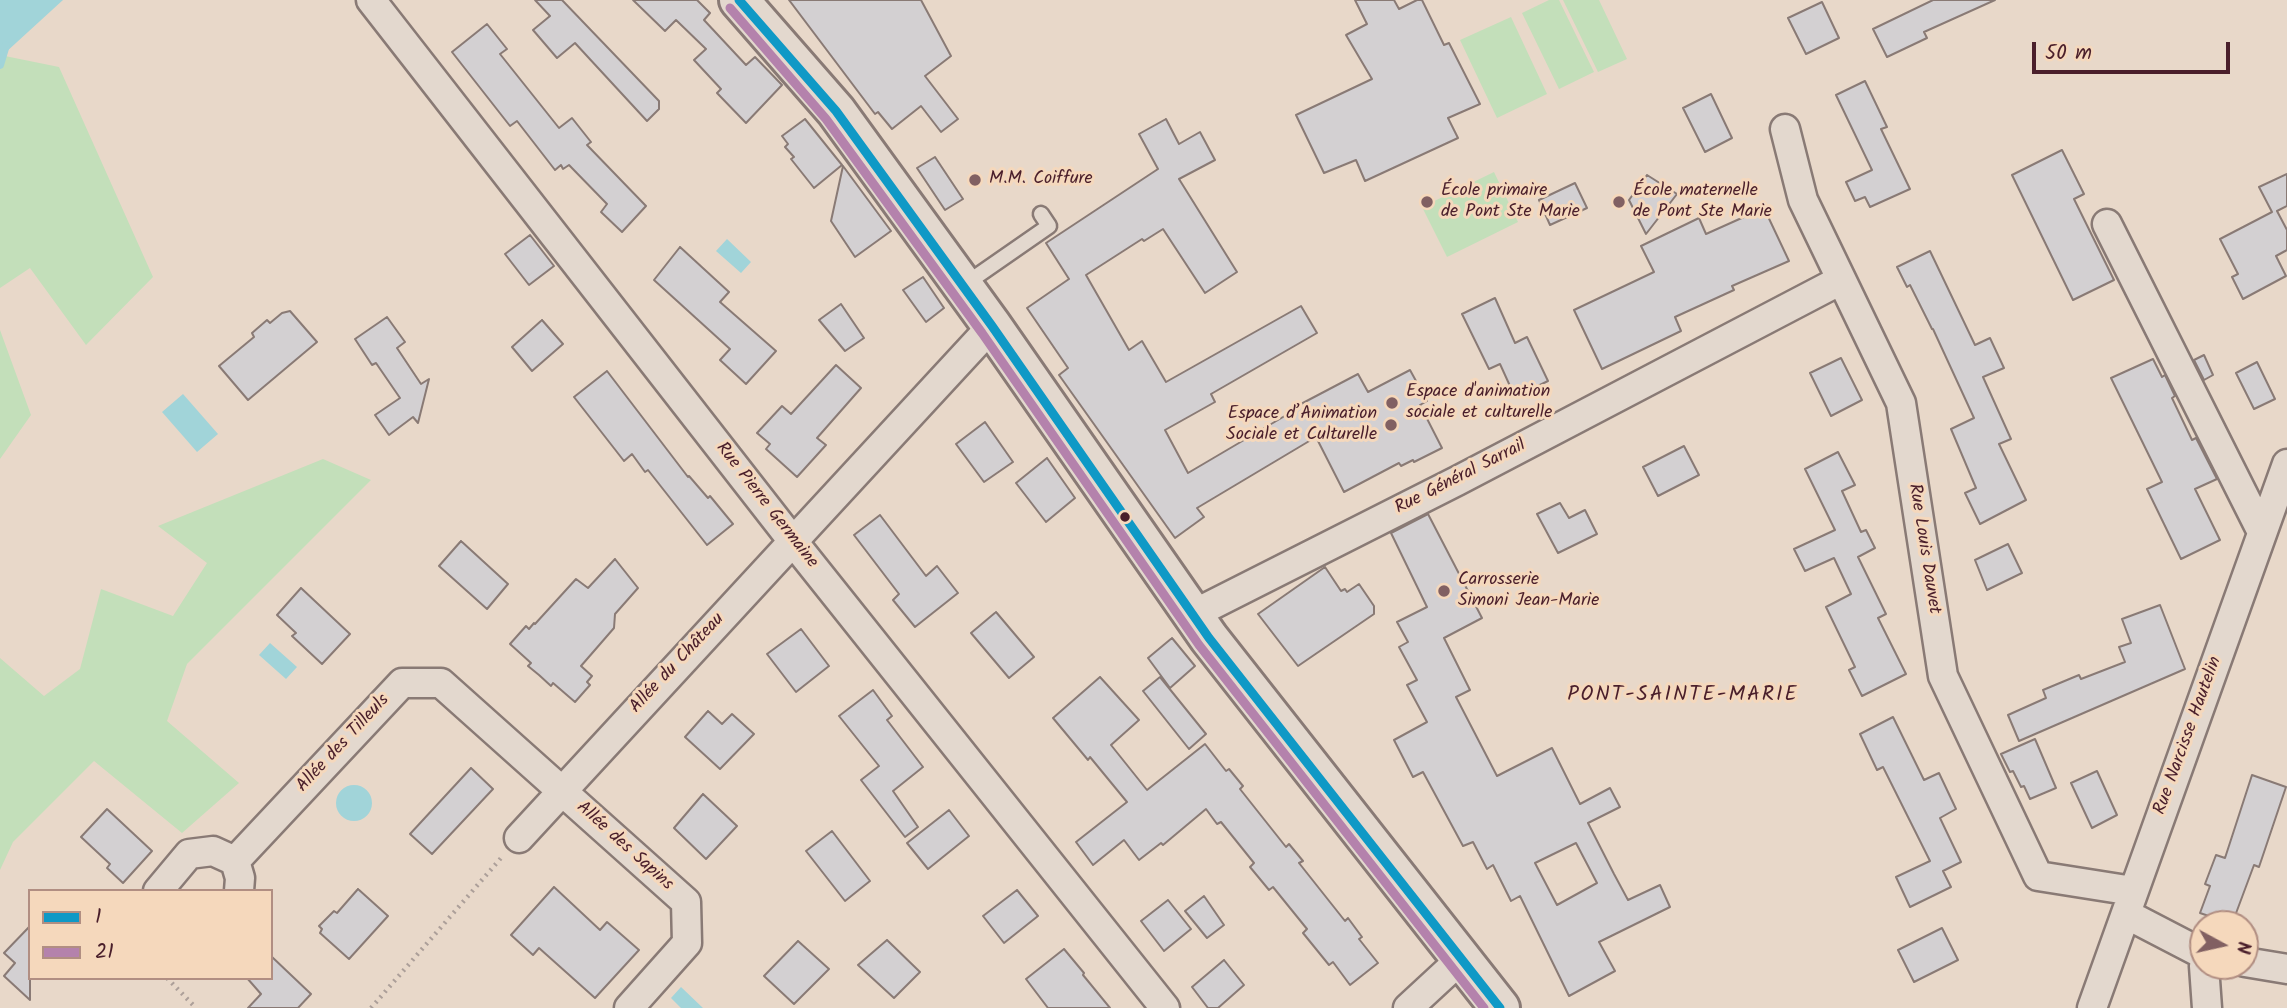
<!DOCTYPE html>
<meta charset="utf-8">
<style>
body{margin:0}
#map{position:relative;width:2287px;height:1008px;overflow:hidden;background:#e8d8c9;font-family:Kalam,sans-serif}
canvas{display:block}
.legend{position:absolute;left:28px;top:889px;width:245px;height:91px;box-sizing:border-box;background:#f5d8bc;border:2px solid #b18e82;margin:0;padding:9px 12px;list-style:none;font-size:21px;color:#4a1f2b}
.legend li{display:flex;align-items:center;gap:14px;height:35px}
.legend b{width:35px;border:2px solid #b18e82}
.north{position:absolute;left:2189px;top:910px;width:70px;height:70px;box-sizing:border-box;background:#f5d8bc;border:2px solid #b18e82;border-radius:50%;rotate:98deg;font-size:19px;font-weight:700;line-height:28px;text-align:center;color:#4a1f2b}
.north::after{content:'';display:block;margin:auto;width:24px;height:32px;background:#816062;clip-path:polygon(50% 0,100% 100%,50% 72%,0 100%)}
.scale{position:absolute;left:2032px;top:42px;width:198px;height:32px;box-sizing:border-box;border:4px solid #4a1f2b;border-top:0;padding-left:9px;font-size:21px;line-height:24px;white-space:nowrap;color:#4a1f2b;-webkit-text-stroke:5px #f5d8bc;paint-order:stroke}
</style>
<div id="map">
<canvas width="2287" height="1008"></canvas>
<ul class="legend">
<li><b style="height:9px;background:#0f99c6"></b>1</li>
<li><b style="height:9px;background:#b482ac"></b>21</li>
</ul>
<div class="north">N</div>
<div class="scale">50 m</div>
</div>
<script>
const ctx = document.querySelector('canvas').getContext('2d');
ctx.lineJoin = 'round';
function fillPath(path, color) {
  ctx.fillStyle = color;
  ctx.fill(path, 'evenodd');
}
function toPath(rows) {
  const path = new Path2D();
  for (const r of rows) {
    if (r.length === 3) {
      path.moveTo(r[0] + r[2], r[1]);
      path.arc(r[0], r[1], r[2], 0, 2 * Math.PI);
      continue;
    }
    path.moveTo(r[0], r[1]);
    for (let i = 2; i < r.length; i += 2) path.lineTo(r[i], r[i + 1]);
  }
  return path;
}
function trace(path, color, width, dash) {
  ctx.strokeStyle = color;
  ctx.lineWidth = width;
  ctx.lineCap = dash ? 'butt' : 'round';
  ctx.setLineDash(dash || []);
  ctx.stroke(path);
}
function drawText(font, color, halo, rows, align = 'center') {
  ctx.font = font + ' Kalam,sans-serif';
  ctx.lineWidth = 6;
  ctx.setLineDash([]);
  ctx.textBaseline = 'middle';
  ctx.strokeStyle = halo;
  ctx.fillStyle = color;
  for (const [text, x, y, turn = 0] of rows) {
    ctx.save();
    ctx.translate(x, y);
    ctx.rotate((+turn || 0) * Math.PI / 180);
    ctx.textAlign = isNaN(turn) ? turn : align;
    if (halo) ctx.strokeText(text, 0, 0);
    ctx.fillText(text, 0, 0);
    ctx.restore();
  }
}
fillPath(toPath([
 [1549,0,1559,0,1594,72,1559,89,1522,13],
 [1563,0,1599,0,1627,59,1598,72],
 [1511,17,1547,94,1497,118,1460,40],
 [0,55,59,67,153,277,86,345,30,268,0,288],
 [1494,172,1518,222,1447,257,1422,207],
 [0,330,31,415,0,459],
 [323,459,371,480,187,664,167,721,239,783,182,833,94,761,13,842,0,870,0,658,44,696,80,669,101,589,173,616,207,563,158,526]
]), '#c3dfba');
fillPath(toPath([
 [0,0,63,0,5,53,0,51],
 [727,239,751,262,741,273,716,251],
 [183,394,218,434,197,452,162,412],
 [270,643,297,667,286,679,259,655],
 [354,803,18],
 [681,987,703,1008,681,1008,671,998]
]), '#a1d4d9');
trace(toPath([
 [0,65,6,45]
]), '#a1d4d9', 8);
const building = toPath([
 [535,0,562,0,659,101,659,109,647,121,575,43,557,58,533,30,550,16,535,0],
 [633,0,697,0,710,13,704,20,746,65,755,57,782,85,746,123,717,93,721,89,694,60,706,49,676,20,665,31,633,0],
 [789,0,921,0,951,56,925,76,958,119,941,132,921,106,892,129,878,112,875,114,789,0],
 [1355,0,1394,0,1399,9,1417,0,1422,0,1444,45,1449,43,1480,104,1448,118,1458,138,1365,181,1356,160,1324,173,1296,115,1372,79,1346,35,1367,24,1355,0],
 [1933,0,1995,0,1924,32,1927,38,1887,57,1873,29,1933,0],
 [1822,2,1839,38,1806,54,1788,18,1822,2],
 [487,24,507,49,500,54,559,128,572,118,591,142,587,145,646,206,622,232,601,212,607,204,569,165,563,169,561,165,555,170,517,121,510,126,452,52,487,24],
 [1865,81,1887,127,1881,129,1910,189,1870,207,1865,197,1855,201,1846,182,1872,170,1836,95,1865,81],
 [1711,94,1732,138,1705,152,1683,108,1711,94],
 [805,119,842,165,814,188,791,159,794,157,785,147,788,144,782,136,805,119],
 [1166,119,1179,144,1200,132,1215,160,1179,179,1237,272,1205,293,1163,229,1144,241,1142,239,1086,275,1129,350,1142,341,1166,382,1301,306,1317,333,1211,394,1215,402,1165,430,1188,473,1300,407,1299,405,1358,374,1368,392,1410,370,1427,401,1420,405,1442,448,1414,462,1413,460,1401,466,1399,463,1344,492,1316,437,1197,508,1204,517,1175,538,1059,375,1068,368,1027,308,1069,279,1046,243,1158,169,1139,134,1166,119],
 [2062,150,2084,194,2074,199,2114,280,2073,300,2012,175,2062,150],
 [935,157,963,199,945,210,917,168,935,157],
 [843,166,891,231,855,257,831,221,843,166],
 [2287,174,2287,206,2277,211,2287,230,2287,250,2276,256,2286,276,2243,299,2232,277,2238,274,2220,239,2272,212,2259,187,2287,174],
 [1647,175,1677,194,1646,234,1629,200,1647,175],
 [1575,183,1587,208,1550,225,1539,200,1575,183],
 [1764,208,1789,261,1732,286,1734,290,1675,317,1681,331,1602,369,1574,310,1654,272,1641,246,1699,218,1706,234,1764,208],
 [530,235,554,266,529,285,505,254,530,235],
 [680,247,729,292,720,302,776,351,746,384,720,360,730,349,654,280,680,247],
 [1930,251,1975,345,1990,338,2004,368,1983,377,2011,439,1999,444,2026,500,1980,524,1965,493,1976,488,1951,429,1974,418,1933,329,1932,329,1910,285,1907,287,1897,267,1930,251],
 [923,277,944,308,926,322,903,290,923,277],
 [1495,298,1515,343,1527,337,1548,381,1515,397,1500,364,1489,369,1462,314,1495,298],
 [841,304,864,338,845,351,819,320,841,304],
 [290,311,317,342,248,400,219,366,254,337,252,333,267,320,270,323,282,313,290,311],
 [387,317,405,342,397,348,421,384,429,379,418,423,413,417,389,435,375,415,400,398,376,363,372,365,355,339,387,317],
 [542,320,563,344,532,371,512,347,542,320],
 [2204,355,2213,375,2204,380,2194,360,2204,355],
 [1841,358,1862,400,1831,416,1810,373,1841,358],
 [2153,359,2162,377,2165,375,2175,396,2172,398,2192,440,2196,438,2217,479,2195,489,2220,540,2181,559,2147,489,2162,482,2111,378,2153,359],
 [2257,362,2275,399,2254,409,2236,373,2257,362],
 [836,365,861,388,817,438,826,445,797,477,766,449,770,444,757,433,782,406,791,414,836,365],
 [607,371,688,477,689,476,708,498,710,496,733,524,707,545,648,470,645,472,632,454,624,461,574,397,607,371],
 [985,422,1013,462,984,482,956,444,985,422],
 [1684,446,1699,475,1658,496,1643,467,1684,446],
 [1838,452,1855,485,1842,491,1861,532,1866,530,1875,548,1858,557,1886,614,1878,618,1906,674,1862,696,1849,670,1855,667,1826,607,1851,594,1834,558,1805,571,1794,549,1835,530,1805,469,1838,452],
 [1047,458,1075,498,1046,522,1016,483,1047,458],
 [1560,503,1569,518,1585,510,1597,534,1558,553,1537,514,1560,503],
 [1428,514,1482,618,1444,638,1470,690,1456,697,1497,776,1552,748,1580,804,1610,788,1620,807,1588,823,1614,874,1628,900,1660,885,1670,907,1599,942,1615,971,1569,996,1520,896,1511,901,1493,865,1487,869,1473,842,1463,846,1423,772,1413,777,1394,740,1427,722,1407,685,1417,680,1399,647,1408,642,1397,622,1427,607,1391,533,1428,514],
 [1576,843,1597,883,1557,905,1535,863,1576,843],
 [880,515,926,576,937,566,958,593,915,627,893,600,899,594,854,535,880,515],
 [461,541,508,584,487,609,439,566,461,541],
 [2008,544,2022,573,1987,590,1975,560,2008,544],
 [615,559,638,588,615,614,614,628,581,666,592,676,587,682,590,685,575,702,553,683,551,686,539,675,528,666,531,663,510,644,526,626,529,629,534,623,535,624,576,579,588,588,615,559],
 [1325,567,1341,591,1345,589,1347,592,1359,584,1374,606,1374,614,1298,666,1258,614,1325,567],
 [301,588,350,634,322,664,292,636,296,633,277,615,301,588],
 [2160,605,2185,669,2019,741,2008,715,2046,698,2043,690,2079,675,2081,679,2125,662,2119,647,2131,643,2122,619,2160,605],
 [996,612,1034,657,1009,678,971,633,996,612],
 [801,629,829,666,796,692,767,654,801,629],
 [1172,638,1195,666,1170,688,1148,658,1172,638],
 [1100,677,1139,720,1111,745,1147,790,1205,744,1226,771,1229,769,1243,786,1240,789,1286,847,1289,844,1303,861,1299,863,1345,921,1348,918,1362,937,1359,939,1378,963,1350,985,1333,962,1329,965,1303,933,1307,929,1273,887,1269,890,1250,867,1254,863,1221,822,1217,824,1206,809,1163,845,1161,843,1139,860,1124,840,1093,865,1076,842,1127,802,1090,757,1088,760,1053,718,1100,677],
 [1160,677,1206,734,1189,749,1143,691,1160,677],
 [873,690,892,716,887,720,923,767,893,791,918,827,905,837,861,780,879,766,839,716,873,690],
 [708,711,722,724,732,714,754,734,720,769,685,737,708,711],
 [1893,717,1924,780,1939,773,1956,809,1940,818,1961,862,1943,871,1951,887,1910,907,1896,877,1930,861,1883,767,1877,770,1860,734,1893,717],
 [2035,739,2056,788,2030,799,2024,786,2021,787,2013,771,2010,772,2001,754,2035,739],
 [471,768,493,789,432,854,410,834,471,768],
 [2097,771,2117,815,2092,828,2071,783,2097,771],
 [2252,775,2286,787,2259,867,2254,865,2232,924,2200,913,2210,886,2205,884,2216,855,2225,858,2252,775],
 [703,794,737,826,706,859,674,828,703,794],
 [107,809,152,851,123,883,107,868,110,864,81,837,107,809],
 [949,810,969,836,928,869,907,843,949,810],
 [832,831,870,881,845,901,806,851,832,831],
 [554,887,600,930,607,922,639,950,595,998,539,948,533,955,511,935,554,887],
 [358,889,388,916,349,959,320,933,322,929,319,926,334,911,337,913,358,889],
 [1017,890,1038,916,1004,943,983,916,1017,890],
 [1204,896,1224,925,1207,938,1185,911,1204,896],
 [1168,900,1191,929,1164,951,1141,921,1168,900],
 [30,926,30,1000,4,976,15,963,4,953,30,926],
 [1942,928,1958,960,1914,982,1898,950,1942,928],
 [887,940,920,972,894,998,858,965,887,940],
 [798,941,829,969,794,1004,764,976,798,941],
 [1064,949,1084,973,1083,975,1110,1008,1048,1008,1026,979,1064,949],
 [271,956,311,994,298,1008,248,1008,261,994,247,978,271,978,271,956],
 [1224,960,1244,985,1218,1008,1208,1008,1192,987,1224,960]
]);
fillPath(building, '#d3d0d2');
trace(building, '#897a75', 2);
const lane = toPath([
 [964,285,1049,226,1041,214]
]);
const street = toPath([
 [371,0,799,549,1165,1008],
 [1785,129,1803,200,1901,403,1943,676,2038,876,2133,891],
 [2107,224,2262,532],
 [1192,615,1457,481,1841,280],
 [519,838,992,326],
 [235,861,402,683,441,683,686,902,687,943,629,1008],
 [158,891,189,854,213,851,235,861,240,878,239,891],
 [2126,914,2203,954],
 [2245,962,2287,969],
 [2204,966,2207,1008],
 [1408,1008,1461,959],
 [2092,1008,2287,464]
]);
const primary = toPath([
 [739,0,836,111,992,326,1209,638,1500,1008]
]);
trace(lane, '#897a75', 19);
trace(street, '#897a75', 33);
trace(primary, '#897a75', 44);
trace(toPath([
 [167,978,196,1008],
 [371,1008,501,858]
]), '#ac9f99', 4.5, [2, 5]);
trace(lane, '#e3d8ce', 14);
trace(street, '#e3d8ce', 28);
trace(primary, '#e3d8ce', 38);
trace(toPath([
 [739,0,836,111,992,326,1209,638,1500,1008]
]), '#0f99c6', 9);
trace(toPath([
 [730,8,826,119,982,333,1199,645,1484,1008]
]), '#b482ac', 9);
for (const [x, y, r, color] of [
 [975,180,7,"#816062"],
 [1427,202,7,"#816062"],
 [1619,202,7,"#816062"],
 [1392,403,7,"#816062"],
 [1391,425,7,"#816062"],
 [1125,517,6,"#4a1f2b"],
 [1444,591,7,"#816062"]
]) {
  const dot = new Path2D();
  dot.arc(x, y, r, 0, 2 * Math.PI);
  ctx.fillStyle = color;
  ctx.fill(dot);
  trace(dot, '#f5d8bc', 2.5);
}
drawText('18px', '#4a1f2b', '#f5d8bc', [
 ["M.M. Coiffure",989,180],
 ["École primaire",1441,192],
 ["de Pont Ste Marie",1441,213],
 ["École maternelle",1633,192],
 ["de Pont Ste Marie",1633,213],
 ["Espace d'animation",1406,393],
 ["sociale et culturelle",1406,414],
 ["Espace d’Animation",1377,415,"right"],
 ["Sociale et Culturelle",1377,436,"right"],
 ["Carrosserie",1458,581],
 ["Simoni Jean-Marie",1458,602]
], 'left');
drawText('18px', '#4a1f2b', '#f5d8bc', [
 ["Rue Général Sarrail",1461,478,-27],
 ["Rue Pierre Germaine",766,506,52],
 ["Rue Louis Dauvet",1923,549,81],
 ["Allée du Château",678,664,-47],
 ["Rue Narcisse Hautelin",2189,736,-70],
 ["Allée des Tilleuls",344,744,-47],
 ["Allée des Sapins",624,847,42]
]);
ctx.letterSpacing = '2px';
drawText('21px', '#4a1f2b', '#f5d8bc', [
 ["PONT-SAINTE-MARIE",1683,696]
]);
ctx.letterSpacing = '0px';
</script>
